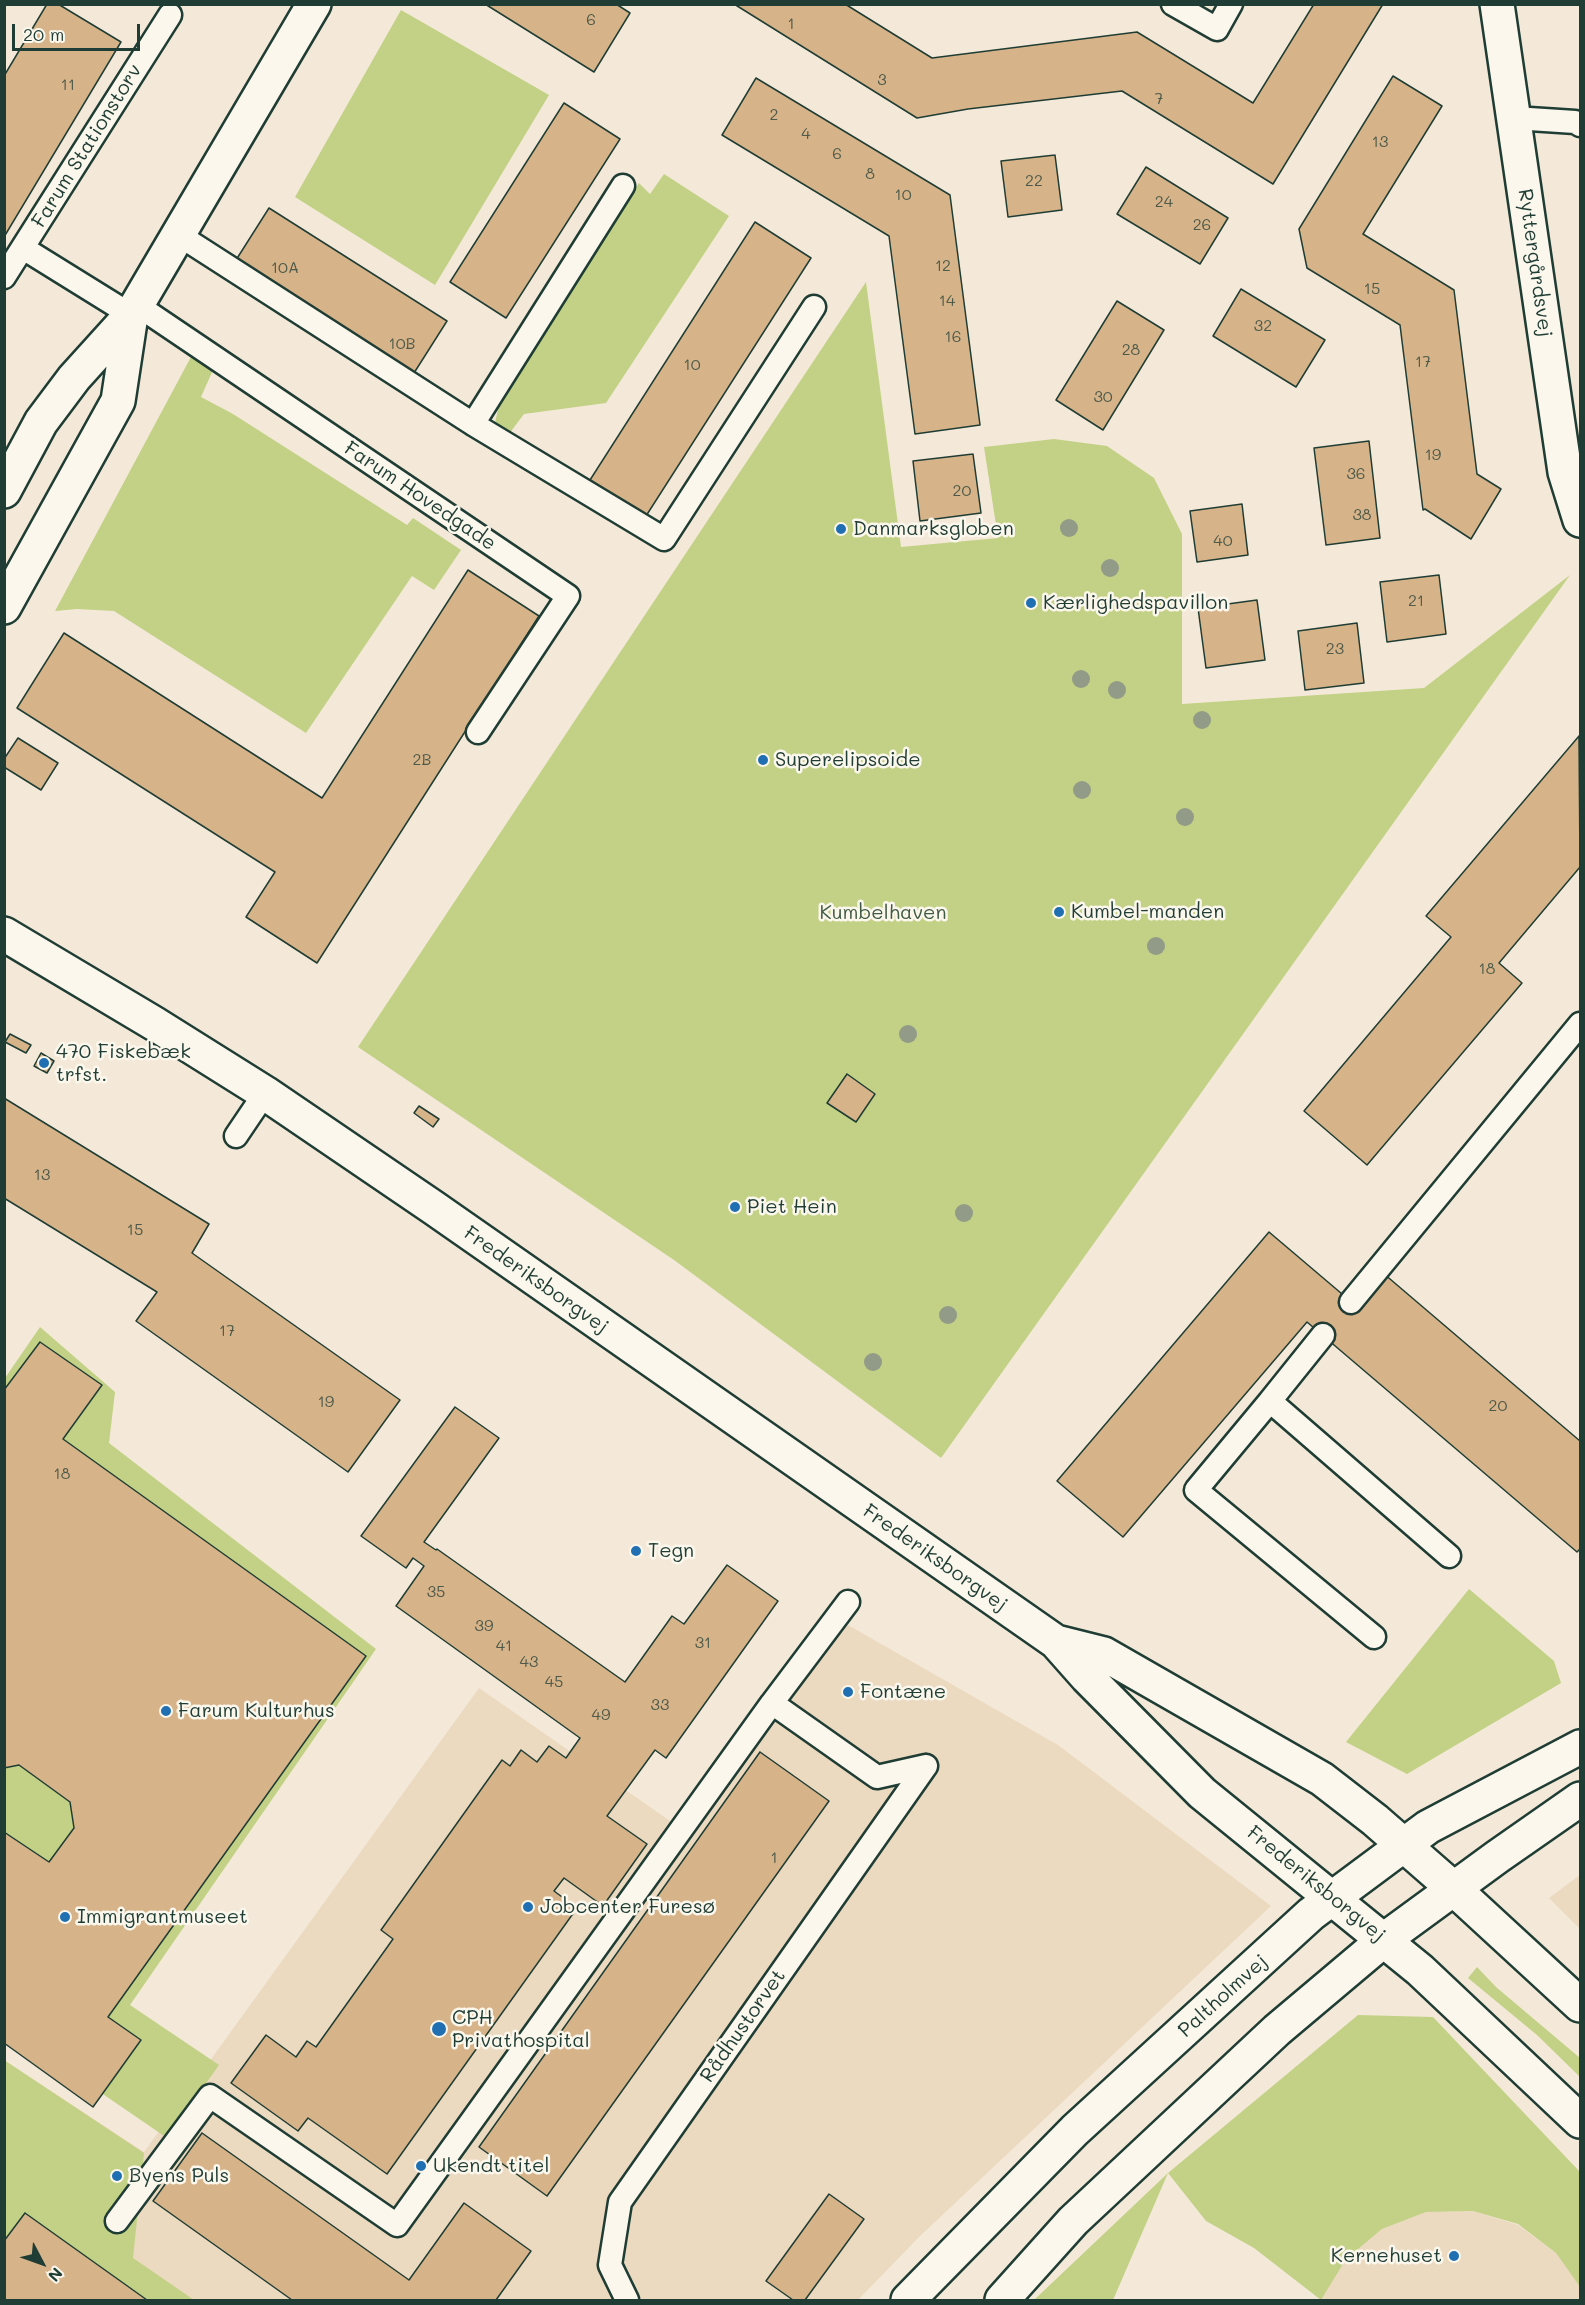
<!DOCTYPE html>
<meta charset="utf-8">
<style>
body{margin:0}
#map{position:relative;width:1585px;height:2305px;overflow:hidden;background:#f4e9d8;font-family:Mali,sans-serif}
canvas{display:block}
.frame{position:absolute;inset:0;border:6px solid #1f3d34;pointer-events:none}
.north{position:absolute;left:12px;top:2233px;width:60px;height:60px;-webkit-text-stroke:4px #fbf7ec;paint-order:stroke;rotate:131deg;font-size:16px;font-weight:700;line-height:24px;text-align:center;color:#1f3d34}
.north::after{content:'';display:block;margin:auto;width:21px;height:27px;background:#1f3d34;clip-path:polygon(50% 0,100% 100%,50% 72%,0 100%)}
.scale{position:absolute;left:12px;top:24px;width:128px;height:27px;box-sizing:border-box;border:3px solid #1f3d34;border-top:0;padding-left:8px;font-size:18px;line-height:21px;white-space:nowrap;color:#1f3d34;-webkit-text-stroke:4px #fbf7ec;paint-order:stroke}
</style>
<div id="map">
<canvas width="1585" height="2305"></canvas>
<div class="frame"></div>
<div class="north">N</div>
<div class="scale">20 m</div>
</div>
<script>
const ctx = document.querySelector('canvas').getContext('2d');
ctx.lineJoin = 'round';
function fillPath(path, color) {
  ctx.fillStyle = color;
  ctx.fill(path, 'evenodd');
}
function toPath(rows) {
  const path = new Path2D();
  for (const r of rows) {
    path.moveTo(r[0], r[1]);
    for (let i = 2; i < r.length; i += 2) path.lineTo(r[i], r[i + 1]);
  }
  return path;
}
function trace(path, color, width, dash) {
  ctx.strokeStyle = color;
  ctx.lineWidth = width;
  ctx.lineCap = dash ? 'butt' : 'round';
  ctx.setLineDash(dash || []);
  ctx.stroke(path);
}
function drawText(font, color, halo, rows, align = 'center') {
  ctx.font = font + ' Mali,sans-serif';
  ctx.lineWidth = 5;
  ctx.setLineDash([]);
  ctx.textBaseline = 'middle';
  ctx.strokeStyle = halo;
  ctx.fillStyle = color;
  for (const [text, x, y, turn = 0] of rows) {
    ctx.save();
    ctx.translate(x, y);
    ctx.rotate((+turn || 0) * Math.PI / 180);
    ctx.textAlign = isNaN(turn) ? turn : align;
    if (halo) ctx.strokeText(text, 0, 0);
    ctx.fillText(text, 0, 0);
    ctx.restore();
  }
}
fillPath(toPath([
 [827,1613,1058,1745,1271,1906,919,2237,858,2300,5,2300,4,2060,144,2152,479,1688,673,1823],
 [1580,1875,1580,1929,1549,1898],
 [1473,2211,1518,2225,1556,2253,1580,2287,1580,2300,1321,2300,1345,2259,1382,2229,1426,2212]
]), '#ebd9c0');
fillPath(toPath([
 [401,10,549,95,435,285,295,197],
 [664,174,729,216,606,403,524,414,509,434,495,423,502,392,639,183,650,194],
 [866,282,901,547,998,538,984,447,1054,439,1107,446,1154,478,1182,534,1182,704,1424,688,1570,575,941,1458,674,1260,358,1047],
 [192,355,213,370,201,397,233,414,407,525,413,518,461,550,434,590,412,576,306,733,114,611,77,609,55,611],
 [40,1327,115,1392,109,1443,376,1649,130,2005,219,2065,167,2138,5,2027,5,1378],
 [1469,1589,1554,1661,1561,1683,1407,1774,1346,1742],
 [1477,1967,1496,1987,1580,2058,1580,2077,1537,2035,1468,1978],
 [1358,2015,1433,2017,1580,2172,1580,2287,1556,2253,1518,2224,1473,2211,1426,2212,1382,2229,1346,2259,1321,2300,1254,2248,1206,2221,1168,2173,1113,2300,1034,2300,1168,2173],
 [4,2060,144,2153,133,2258,194,2300,5,2300]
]), '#c2d185');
const building = toPath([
 [47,4,58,4,121,42,4,237,4,76,47,4],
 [485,4,616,4,630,13,594,72,485,4],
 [734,4,845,4,932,58,1137,32,1253,103,1314,4,1383,4,1273,184,1122,91,968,109,917,118,734,4],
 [1393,76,1442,106,1363,234,1454,290,1477,474,1501,489,1471,539,1425,509,1423,510,1400,325,1307,268,1299,229,1393,76],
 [756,78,950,195,980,425,915,434,889,236,722,135,756,78],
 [564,103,620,139,506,318,450,282,564,103],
 [1055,155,1062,210,1008,217,1001,161,1055,155],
 [1146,167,1228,218,1200,264,1117,214,1146,167],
 [269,208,447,321,414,373,236,260,269,208],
 [755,222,811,258,646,516,590,480,755,222],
 [1241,289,1325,340,1296,387,1213,336,1241,289],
 [1117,301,1164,330,1103,430,1056,400,1117,301],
 [1369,441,1380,538,1326,545,1314,448,1369,441],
 [973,454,981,513,920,521,913,461,973,454],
 [1242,504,1248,555,1197,562,1190,511,1242,504],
 [468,570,539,616,317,963,246,917,275,872,17,708,64,633,322,798,468,570],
 [1439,575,1446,634,1387,642,1380,582,1439,575],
 [1257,600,1265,660,1206,668,1198,608,1257,600],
 [1357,623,1364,683,1305,690,1298,631,1357,623],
 [1579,736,1580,867,1499,963,1522,983,1367,1165,1304,1111,1451,937,1426,916,1579,736],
 [18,738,58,763,41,790,4,767,4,759,18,738],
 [10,1034,31,1045,26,1053,5,1042,10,1034],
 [41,1053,54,1061,47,1073,34,1066,41,1053],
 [847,1074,875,1094,856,1122,827,1103,847,1074],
 [4,1098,209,1224,192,1253,400,1400,348,1472,136,1321,157,1292,4,1198,4,1098],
 [419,1106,439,1119,433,1127,414,1113,419,1106],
 [1269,1232,1355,1305,1383,1273,1580,1441,1580,1549,1577,1552,1307,1322,1123,1537,1057,1481,1269,1232],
 [40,1342,102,1385,63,1439,366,1656,108,2017,141,2040,93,2107,4,2043,4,1832,49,1862,74,1828,70,1802,19,1765,4,1768,4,1390,40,1342],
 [455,1407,499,1438,424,1542,436,1550,437,1549,625,1682,672,1616,684,1624,727,1565,778,1601,666,1758,655,1750,607,1816,647,1844,603,1906,564,1878,554,1891,577,1908,387,2174,308,2118,298,2131,231,2083,266,2035,296,2057,307,2041,316,2047,393,1939,381,1930,502,1760,510,1766,521,1750,537,1762,549,1746,566,1758,580,1738,396,1606,424,1566,413,1558,406,1568,361,1536,455,1407],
 [760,1752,829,1801,547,2196,479,2147,760,1752],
 [202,2133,409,2280,464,2203,531,2251,496,2300,292,2300,153,2201,202,2133],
 [829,2194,864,2219,805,2300,793,2300,766,2281,829,2194],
 [25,2213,147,2300,4,2300,4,2241,25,2213]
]);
fillPath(building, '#d7b389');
trace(building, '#1f3d34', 1.5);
const lane = toPath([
 [1173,4,1217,29,1231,4],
 [1514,118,1575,122,1580,125],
 [179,235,473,424,664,539,814,307],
 [23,248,131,315],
 [4,277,170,15],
 [137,305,568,596,478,732],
 [473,424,623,186],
 [236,1136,265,1093],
 [1351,1302,1580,1024],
 [1270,1401,1323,1335],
 [1374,1637,1196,1490,1270,1401,1449,1556],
 [772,1703,877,1777,926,1766],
 [117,2221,210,2096,397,2225,772,1703,848,1602],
 [627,2300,610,2265,620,2202,926,1766]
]);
const street = toPath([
 [1497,4,1565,472,1580,520]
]);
const secondary = toPath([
 [4,491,41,422,74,378,131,315,314,4],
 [4,607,118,401,131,315],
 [4,934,155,1024,265,1093,434,1208,1056,1642,1087,1677,1202,1793,1420,1970,1580,2121],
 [1056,1642,1104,1654,1322,1779,1375,1820,1454,1889,1580,2005],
 [908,2300,1075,2130,1311,1914,1428,1827,1580,1747],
 [1002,2300,1073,2221,1277,2030,1385,1939,1497,1857,1580,1799]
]);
trace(lane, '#1f3d34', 27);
trace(street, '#1f3d34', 38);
trace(secondary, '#1f3d34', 38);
trace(lane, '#fbf7ec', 22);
trace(street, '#fbf7ec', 33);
trace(secondary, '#fbf7ec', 33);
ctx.fillStyle = '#919b87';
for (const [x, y] of [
 [1069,528],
 [1110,568],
 [1081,679],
 [1117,690],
 [1202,720],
 [1082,790],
 [1185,817],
 [1156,946],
 [908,1034],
 [964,1213],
 [948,1315],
 [873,1362]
]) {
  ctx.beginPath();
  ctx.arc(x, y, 9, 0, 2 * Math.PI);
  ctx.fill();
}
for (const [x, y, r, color] of [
 [841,529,6,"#1f6fb2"],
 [1031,603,6,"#1f6fb2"],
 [763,760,6,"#1f6fb2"],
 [1059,912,6,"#1f6fb2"],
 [44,1063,6,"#1f6fb2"],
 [735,1207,6,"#1f6fb2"],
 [636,1551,6,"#1f6fb2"],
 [848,1692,6,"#1f6fb2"],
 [166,1711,6,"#1f6fb2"],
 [528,1907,6,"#1f6fb2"],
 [65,1917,6,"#1f6fb2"],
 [439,2029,8,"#1f6fb2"],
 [421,2166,6,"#1f6fb2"],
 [117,2176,6,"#1f6fb2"],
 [1454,2256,6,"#1f6fb2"]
]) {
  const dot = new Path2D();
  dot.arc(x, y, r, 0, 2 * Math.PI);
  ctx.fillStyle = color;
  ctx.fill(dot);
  trace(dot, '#fbf7ec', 2);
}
drawText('16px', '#4d5a49', null, [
 ["6",591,20],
 ["1",791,24],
 ["3",882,80],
 ["11",68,85],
 ["7",1159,99],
 ["2",774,115],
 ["4",806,134],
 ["13",1380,142],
 ["6",837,154],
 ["8",870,174],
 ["22",1034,181],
 ["10",903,195],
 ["24",1164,202],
 ["26",1202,225],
 ["12",943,266],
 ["10A",285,268],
 ["15",1372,289],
 ["14",947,301],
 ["32",1263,326],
 ["16",953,337],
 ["10B",402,344],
 ["28",1131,350],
 ["17",1423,362],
 ["10",692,365],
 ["30",1103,397],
 ["19",1433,455],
 ["36",1356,474],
 ["20",962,491],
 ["38",1362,515],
 ["40",1223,541],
 ["21",1416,601],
 ["23",1335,649],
 ["2B",422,760],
 ["18",1487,969],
 ["13",42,1175],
 ["15",135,1230],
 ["17",227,1331],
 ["19",326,1402],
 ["20",1498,1406],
 ["18",62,1474],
 ["35",436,1592],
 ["39",484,1626],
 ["31",703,1643],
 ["41",504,1646],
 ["43",529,1662],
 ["45",554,1682],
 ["33",660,1705],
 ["49",601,1715],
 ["1",774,1858]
]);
drawText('20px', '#1f3d34', '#fbf7ec', [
 ["Farum Stationstorv",87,146,-58],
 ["Ryttergårdsvej",1535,263,82],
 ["Farum Hovedgade",420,496,34],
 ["Frederiksborgvej",536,1280,35],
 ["Frederiksborgvej",935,1558,35],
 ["Frederiksborgvej",1316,1884,39],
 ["Paltholmvej",1223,1996,-42],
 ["Rådhustorvet",743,2026,-55]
]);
drawText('20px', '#1f3d34', '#fbf7ec', [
 ["Danmarksgloben",853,529],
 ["Kærlighedspavillon",1043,603],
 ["Superelipsoide",775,760],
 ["Kumbel-manden",1071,912],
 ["470 Fiskebæk",56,1052],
 ["trfst.",56,1075],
 ["Piet Hein",747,1207],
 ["Tegn",648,1551],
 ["Fontæne",860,1692],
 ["Farum Kulturhus",178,1711],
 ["Jobcenter Furesø",540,1907],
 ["Immigrantmuseet",77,1917],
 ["CPH",452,2018],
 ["Privathospital",452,2041],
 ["Ukendt titel",433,2166],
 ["Byens Puls",129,2176],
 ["Kernehuset",1442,2256,"right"]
], 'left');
drawText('20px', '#405b44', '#fbf7ec', [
 ["Kumbelhaven",883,913]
]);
</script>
